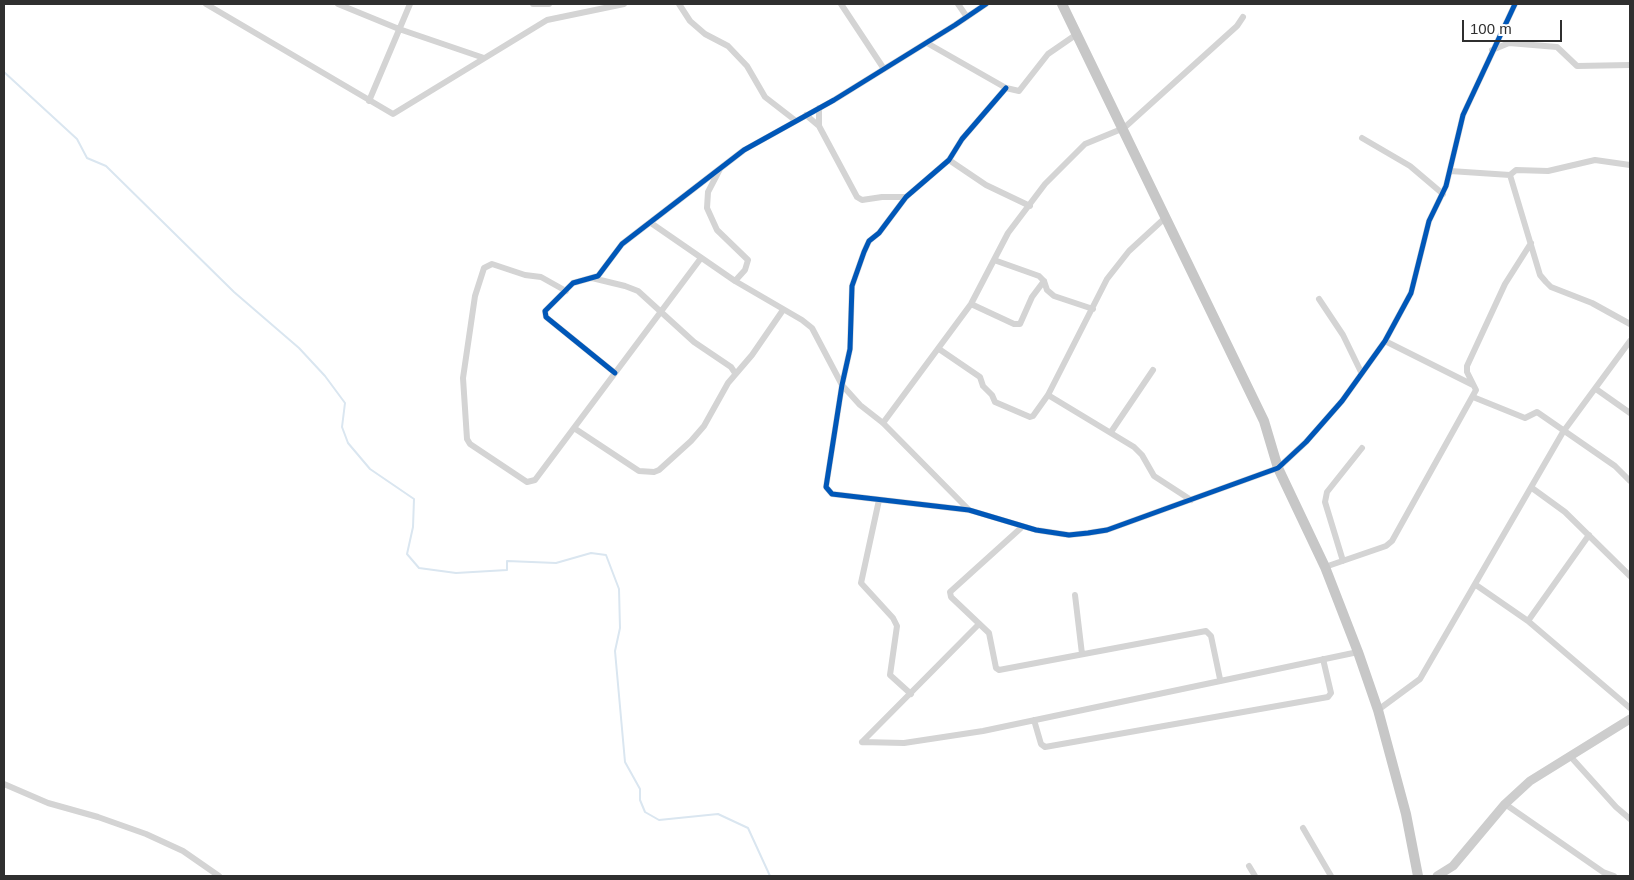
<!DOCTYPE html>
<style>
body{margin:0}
#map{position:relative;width:1634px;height:880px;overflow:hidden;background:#fff;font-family:Helvetica,sans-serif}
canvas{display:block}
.frame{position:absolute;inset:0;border:5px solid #2f2f2f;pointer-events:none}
.scale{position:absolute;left:1462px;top:20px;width:100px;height:22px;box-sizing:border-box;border:2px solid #2f2f2f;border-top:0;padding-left:6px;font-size:15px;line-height:18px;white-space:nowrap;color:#2f2f2f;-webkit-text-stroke:4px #fff;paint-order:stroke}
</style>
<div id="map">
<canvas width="1634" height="880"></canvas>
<div class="frame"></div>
<div class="scale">100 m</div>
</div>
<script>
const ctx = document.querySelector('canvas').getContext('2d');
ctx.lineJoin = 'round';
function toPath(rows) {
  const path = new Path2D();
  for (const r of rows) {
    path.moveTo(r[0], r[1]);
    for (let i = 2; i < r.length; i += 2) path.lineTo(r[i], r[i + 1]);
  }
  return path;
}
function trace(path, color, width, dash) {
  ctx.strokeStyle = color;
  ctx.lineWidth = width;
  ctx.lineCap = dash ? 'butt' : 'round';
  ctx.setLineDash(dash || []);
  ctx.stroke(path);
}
trace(toPath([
 [4,72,77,139,87,158,106,166,234,292,299,348,325,376,345,403,342,427,348,443,370,469,414,499,413,527,407,554,419,568,456,573,507,570,507,561,556,563,591,553,606,555,619,589,620,628,615,651,625,762,640,789,640,800,645,812,659,820,718,814,748,828,770,876]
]), '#dae6f0', 2);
trace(toPath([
 [206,4,393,114,547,20,624,4],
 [338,4,399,29,484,58],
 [533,4,549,4],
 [679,4,690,21,705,34,728,46,747,66,765,97,796,121],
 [841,4,884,69],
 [958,4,967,17],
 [927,43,1006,88,1019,91,1048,54,1077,34],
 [1492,50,1509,43,1557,47,1577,66,1630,65],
 [1006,88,962,139,949,160,906,197,879,233,869,241,864,252,852,286,850,349,842,385,826,487,832,494,969,510,1036,530,1069,535,1088,533,1107,530,1278,468,1306,442,1342,401,1385,341,1411,293,1429,221,1446,186,1463,115,1515,4],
 [369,101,410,4],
 [819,108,819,126],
 [806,115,819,126,857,197,862,200,882,197,906,197],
 [1362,138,1410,166,1443,194],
 [949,160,986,185,1030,206],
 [720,169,708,192,707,208,717,230,748,260,745,270,735,281],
 [1450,171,1510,175,1516,170,1548,171,1595,160,1630,165],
 [1510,175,1540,275,1546,282,1551,287,1592,303,1630,324],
 [651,223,735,281,802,320,812,328,842,385,860,405,883,423,969,510],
 [994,260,1039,276,1044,281,1047,290,1054,296,1093,309],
 [592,278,625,286,638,291,694,342,731,367,735,373],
 [566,291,541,277,525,275,492,264,484,268,475,296,463,378,467,439,470,444,527,482,535,480,701,258],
 [1319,299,1343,335,1361,372],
 [971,304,1014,324,1020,324,1032,297,1044,281],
 [1385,341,1473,385],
 [939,349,980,377,983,386,992,395,995,402,1030,417,1033,416,1048,395,1107,279,1129,251,1166,217],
 [615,373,546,317,545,311,573,283,598,276,622,244,744,150,834,100,955,25,986,4],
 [1596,389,1630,413],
 [1048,395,1134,447,1142,455,1154,476,1191,500],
 [1473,397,1525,418,1537,412,1615,466,1630,481],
 [883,423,971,304,1008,233,1045,184,1085,144,1124,128,1237,26,1243,17],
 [574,428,639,471,654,472,659,470,691,441,704,426,728,383,752,355,783,310],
 [1111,432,1153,370],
 [1532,488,1565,512,1630,576],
 [879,500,861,583,893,618,897,626,890,675,911,694],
 [1022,527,950,592,951,597,989,633,996,668,999,670,1206,631,1211,636,1220,679],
 [1343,561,1325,502,1327,492,1362,448],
 [1325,567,1386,546,1392,541,1476,390,1467,372,1467,366,1505,284,1531,243],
 [1476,585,1528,621,1630,708],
 [1075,595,1082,654],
 [1528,621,1589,535],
 [1378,710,1420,679,1563,432,1630,341],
 [1034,720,1041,744,1045,747,1328,697,1331,693,1323,659],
 [862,742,904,743,983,731,1358,652],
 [862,742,979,624],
 [1570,756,1616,807,1630,819],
 [4,784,48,803,98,817,146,834,183,851,219,876],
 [1505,804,1603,872,1614,876],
 [1303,828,1331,876],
 [1249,866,1255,876]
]), '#d4d4d4', 6);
trace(toPath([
 [1437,876,1453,866,1505,804,1530,781,1630,719]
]), '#cdcdcd', 9);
trace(toPath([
 [1062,4,1264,421,1278,468,1325,567,1358,652,1378,710,1406,814,1418,876]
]), '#c7c7c7', 10);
trace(toPath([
 [1006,88,962,139,949,160,906,197,879,233,869,241,864,252,852,286,850,349,842,385,826,487,832,494,969,510,1036,530,1069,535,1088,533,1107,530,1278,468,1306,442,1342,401,1385,341,1411,293,1429,221,1446,186,1463,115,1515,4],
 [615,373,546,317,545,311,573,283,598,276,622,244,744,150,834,100,955,25,986,4]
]), '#0057b8', 5);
</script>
